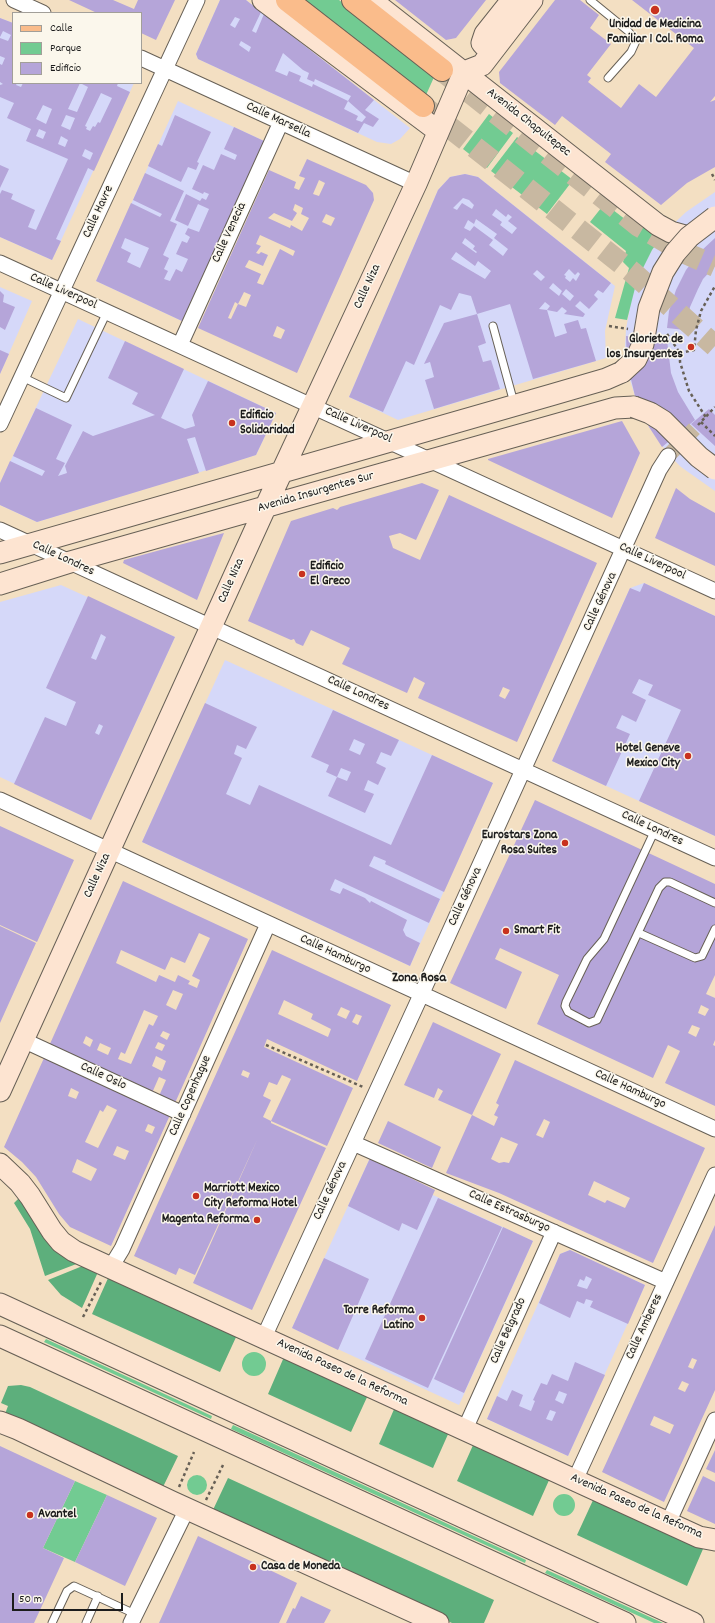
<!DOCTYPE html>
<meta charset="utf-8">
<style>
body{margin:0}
#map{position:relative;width:715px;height:1623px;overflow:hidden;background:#f3dfc2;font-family:Dekko,sans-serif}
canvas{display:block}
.legend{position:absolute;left:12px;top:12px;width:130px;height:72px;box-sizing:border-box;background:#fbf7ec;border:1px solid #a29f99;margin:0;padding:5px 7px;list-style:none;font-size:12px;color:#1c1c1c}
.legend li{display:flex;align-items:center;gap:8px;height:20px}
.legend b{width:20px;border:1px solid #a29f99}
.scale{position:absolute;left:12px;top:1593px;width:111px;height:18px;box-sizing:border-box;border:2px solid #1c1c1c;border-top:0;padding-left:5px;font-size:12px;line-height:14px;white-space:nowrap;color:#1c1c1c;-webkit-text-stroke:3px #fbf7ec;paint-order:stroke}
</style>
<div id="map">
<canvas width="715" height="1623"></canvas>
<ul class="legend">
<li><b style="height:5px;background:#fabc8b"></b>Calle</li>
<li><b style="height:11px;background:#72cb92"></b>Parque</li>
<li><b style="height:11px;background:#b5a5d9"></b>Edificio</li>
</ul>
<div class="scale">50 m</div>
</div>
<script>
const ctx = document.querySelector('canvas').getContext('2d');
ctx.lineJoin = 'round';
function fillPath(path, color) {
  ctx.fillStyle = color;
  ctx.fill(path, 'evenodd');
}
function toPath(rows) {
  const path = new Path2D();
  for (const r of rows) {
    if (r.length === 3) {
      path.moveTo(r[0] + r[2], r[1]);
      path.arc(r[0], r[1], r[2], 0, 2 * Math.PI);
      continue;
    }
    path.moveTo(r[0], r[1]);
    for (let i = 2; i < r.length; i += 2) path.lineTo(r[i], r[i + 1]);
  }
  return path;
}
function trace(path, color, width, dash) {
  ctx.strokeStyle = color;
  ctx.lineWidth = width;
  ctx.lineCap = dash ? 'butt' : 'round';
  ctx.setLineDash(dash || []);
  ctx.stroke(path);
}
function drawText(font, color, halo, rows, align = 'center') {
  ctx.font = font + ' Dekko,sans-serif';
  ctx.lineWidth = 3;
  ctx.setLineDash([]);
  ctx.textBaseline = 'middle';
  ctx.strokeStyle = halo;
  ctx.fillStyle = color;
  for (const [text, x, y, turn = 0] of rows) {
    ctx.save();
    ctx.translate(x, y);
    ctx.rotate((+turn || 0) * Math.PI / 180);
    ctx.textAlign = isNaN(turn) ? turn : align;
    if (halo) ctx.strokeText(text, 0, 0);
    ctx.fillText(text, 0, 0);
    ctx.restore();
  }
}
fillPath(toPath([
 [220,0,246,0,410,128,400,139,391,144,377,142,198,59,196,54],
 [0,18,13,23,13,83,134,83,52,260,0,237],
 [178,101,264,141,182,321,96,281],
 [465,174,478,177,615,286,605,331,606,358,398,420,349,397,438,190,450,177],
 [715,192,715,491,681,467,669,455,649,427,635,396,630,380,625,346,626,329,632,296,644,264,652,250,664,233,686,212],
 [0,287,32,301,0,374],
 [78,319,276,413,256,455,37,522,0,505,0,483],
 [644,583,715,616,715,836,552,761,630,588],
 [61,585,175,637,91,820,0,777,0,602],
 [225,660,493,783,410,966,142,842],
 [370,1158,387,1166,433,1195,533,1241,459,1405,292,1328],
 [570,1250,645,1285,568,1456,487,1419,560,1254]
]), '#d5d8f9');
fillPath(toPath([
 [302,0,339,0,435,75,426,95],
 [489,114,513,133,487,168,463,149],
 [517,137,573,180,547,214,491,171],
 [609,198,612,200,608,206,635,227,639,222,664,233,652,250,637,280,627,320,615,318,629,268,623,262,626,251,590,222],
 [46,1339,212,1416,211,1419,44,1342],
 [254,1364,12],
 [233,1425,526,1560,525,1563,231,1429],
 [197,1485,10],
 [75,1481,107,1495,75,1562,43,1548],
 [564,1505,11],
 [547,1570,663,1623,654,1623,545,1573]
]), '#72cb92');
fillPath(toPath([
 [20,1197,79,1263,45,1276,30,1229,14,1203],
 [85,1265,98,1272,82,1308,61,1295,48,1280],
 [109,1276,237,1335,220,1372,92,1314],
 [284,1357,368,1395,351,1432,268,1394],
 [21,1385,30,1387,178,1456,162,1489,5,1414,8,1406,1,1403,8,1386],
 [395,1407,449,1432,433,1468,379,1444],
 [474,1443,550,1478,533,1516,457,1481],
 [228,1478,494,1600,484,1623,452,1623,212,1512],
 [594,1498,703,1549,687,1586,577,1535]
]), '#5daf7c');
fillPath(toPath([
 [69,0,113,0,134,9,138,0,175,0,156,40,141,33,141,13,97,13],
 [220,0,246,0,261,12,252,31,256,33,264,14,374,100,365,110,379,119,373,127,364,123,358,133,198,59,196,54],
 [235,17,240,19,235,28,230,25],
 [241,41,251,47,249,52,239,45],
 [283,53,303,70,309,73,307,79,314,82,315,79,351,96,348,101,313,84,312,87,299,81,301,76,289,71,287,76,275,71],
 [348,101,366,117,362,122,356,120,358,116,344,109],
 [395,0,486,0,456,38,446,40],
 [555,0,580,0,599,15,590,28,611,44,587,75,591,78,588,82,621,108,639,84,656,97,694,48,632,0,715,0,715,96,710,102,715,100,715,167,687,183,661,205,605,162,611,154,562,116,555,125,500,83,499,72],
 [0,18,13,23,13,83,17,83,16,85,21,87,23,83,118,83,117,86,130,92,94,171,88,168,56,239,61,241,52,260,0,237,0,194,2,190,13,194,11,199,35,210,28,227,36,230,68,159,26,141,31,129,7,118,14,103,0,97,0,85,3,84,0,82,0,64,2,65,5,58,0,56,0,38,8,41,11,35,3,31,0,37],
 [80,83,88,87,77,112,68,109],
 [101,93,112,98,100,123,98,122,95,127,93,126,90,131,86,129,87,127,85,126],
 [43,105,52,109,46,124,36,119],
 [66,115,75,118,70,130,61,126],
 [39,129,46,132,43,139,36,136],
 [61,136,68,140,65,147,58,144],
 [85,149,93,153,90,160,82,156],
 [175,115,211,132,197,162,199,163,196,170,188,167,181,182,148,166,158,144,162,146],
 [234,127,264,141,182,321,96,281,131,203,160,217,162,214,133,200,145,173,184,191,170,221,177,224,163,255,169,258,164,269,168,271,164,279,170,281,176,269,182,272,188,259,176,254,182,241,187,243,190,237,185,234,188,228,199,232,209,209,198,204,188,226,175,220,186,194,200,201,202,198,206,200,209,194,204,192,203,194,192,189,203,165,214,170,221,154,235,160,237,155,224,149],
 [125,238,149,248,140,268,127,262,131,253,121,248],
 [307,159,366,185,373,193,374,200,297,373,198,328,269,170,296,182,294,188,299,190,305,178,299,176],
 [319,180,325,183,319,196,313,194],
 [295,204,303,208,301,214,309,218,302,231,291,225,290,228,268,218,274,213,292,221,297,213,293,210],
 [326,214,335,218,331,226,322,222],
 [260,235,295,251,293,256,280,249,263,285,257,283,261,274,245,267,249,260,263,266,268,255,261,252,259,254,256,253,261,246,256,244],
 [244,292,251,295,246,307,238,304,231,319,228,318,235,302,238,304],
 [277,326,285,330,281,339,273,336],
 [0,165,9,169,0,188],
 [465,174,478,177,611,283,603,293,598,290,594,295,598,299,589,309,580,301,575,306,585,314,583,317,564,314,567,311,562,307,557,312,547,310,550,306,545,302,539,309,547,310,555,337,567,333,564,324,578,320,581,329,586,328,596,361,533,379,510,304,477,314,471,296,459,293,451,310,440,305,414,365,406,361,383,412,349,397,438,190,450,177],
 [463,198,469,200,474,205,472,209,462,203,457,210,453,208],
 [496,209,506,217,508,214,512,217,508,221,517,228,512,234,500,225,502,222,492,215],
 [476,219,497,234,494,238,508,249,503,256,489,245,493,240,474,226,470,231,464,228,468,220,474,224],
 [465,238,475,246,473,249,477,252,476,253,462,243],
 [456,252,475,266,478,261,491,271,485,279,451,259],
 [569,269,575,275,578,272,580,274,576,281,573,278,570,282,565,278,566,276,564,275],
 [537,270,545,277,541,281,533,274],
 [553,283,562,291,559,296,549,288],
 [566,289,574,296,570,301,562,294],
 [715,238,715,266,703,279,698,289,690,307,685,330,667,328,669,311,676,290,686,270,700,252],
 [0,291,4,295,3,302,15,307,5,330,0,327],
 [477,314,486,343,478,346,483,362,491,360,500,389,434,409,425,380,434,377,430,362,424,364,444,323],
 [626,336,667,340,671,373,678,392,695,420,662,447,649,427,635,396,627,363],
 [125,341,184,369,161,418,185,429,195,426,192,415,208,381,276,413,256,455,206,471,195,437,187,439,199,473,37,522,0,505,0,483,10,461,42,476,45,471,13,456,36,408,72,425,56,459,65,463,58,476,67,473,65,466,83,431,93,436,155,415,132,404,138,393,108,378],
 [0,350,9,354,0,374],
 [709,409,715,415,715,446,691,424],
 [622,421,640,453,612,518,488,460,488,459],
 [422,483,439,490,416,540,400,533,389,536,393,548,420,560,449,495,597,563,517,742,418,698,425,683,414,677,407,693,342,664,350,648,311,630,303,646,296,643,294,639,291,640,248,621,291,521,333,508,337,510,340,507],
 [503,687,510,690,505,699,499,696],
 [676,488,690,499,715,513,715,566,655,538],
 [224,533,197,600,123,563,124,560,164,549],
 [644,583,715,616,715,836,639,801,681,710,648,695,653,685,639,679,632,693,646,700,636,722,622,715,616,728,630,734,606,786,552,761,630,588,640,592],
 [88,596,175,637,91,820,14,784,45,717,66,726,76,702,46,688],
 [101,634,106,637,96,660,91,658],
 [99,724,103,726,99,735,95,733],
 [205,703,257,727,246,749,237,745,234,754,242,758,226,794,250,805,259,785,391,845,432,755,493,783,444,892,385,864,386,861,374,856,369,866,440,899,429,923,335,879,330,890,340,894,343,888,365,898,370,903,371,901,407,920,403,930,406,936,420,943,410,966,142,842],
 [333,710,399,740,391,756,381,752,376,763,386,768,378,785,368,780,364,790,374,794,365,813,328,796,337,777,347,781,351,772,341,768,337,777,326,772,329,765,311,757],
 [354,739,365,744,360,755,349,750],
 [535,800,715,884,715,975,706,994,715,998,715,1040,713,1045,715,1046,715,1106,665,1083,680,1051,668,1045,653,1078,537,1024,559,975,500,948,495,959,522,972,506,1009,450,983],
 [701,1005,709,1009,705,1016,698,1013],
 [692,1025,700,1028,696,1037,688,1033],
 [0,826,74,860,37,942,0,925],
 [123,881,248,939,175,1103,159,1096,166,1080,159,1077,152,1093,49,1046],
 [199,933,210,938,192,976,200,980,197,988,188,984,190,981,178,975,175,982,159,975,156,982,116,963,121,950,165,970,171,957,185,963],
 [173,990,183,994,176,1010,166,1005],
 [144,1010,158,1016,153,1026,149,1024,131,1064,118,1059,121,1052,125,1054],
 [163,1031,170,1034,167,1040,160,1036],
 [86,1036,93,1040,90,1047,83,1043],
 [158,1042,165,1045,162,1051,155,1048],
 [100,1043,111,1048,108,1055,97,1050],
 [156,1056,166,1061,162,1071,152,1066],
 [0,926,36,943,0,1023],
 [272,950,391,1005,357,1081,267,1039,264,1047,353,1088,327,1146,271,1121,271,1123,326,1148,252,1310,193,1283,258,1138,195,1275,179,1268,176,1275,134,1256],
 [284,1000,313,1014,311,1019,331,1029,328,1037,278,1014],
 [341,1007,350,1011,346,1019,337,1015],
 [356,1014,362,1016,358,1025,352,1022],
 [243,1070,250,1073,248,1078,241,1075],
 [282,1075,291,1079,271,1121,263,1117,271,1100,263,1096,269,1082,277,1085],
 [433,1022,501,1054,472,1115,438,1100,443,1091,438,1088,434,1098,404,1085],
 [44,1058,170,1115,111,1246,70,1227,59,1214,36,1177,22,1162,4,1147],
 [71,1088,79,1092,76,1099,68,1096],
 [107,1105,117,1110,98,1148,85,1142,100,1110,103,1112],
 [148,1124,155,1127,152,1134,145,1131],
 [117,1146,129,1151,125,1160,113,1155],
 [77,1159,97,1169,91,1181,72,1172],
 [515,1060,705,1148,653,1263,499,1193,446,1173,472,1115,494,1126,498,1117,494,1115,499,1105,496,1103],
 [544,1119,550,1122,543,1138,536,1135],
 [501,1137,518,1144,509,1163,504,1162,499,1163,491,1159],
 [594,1181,630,1198,625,1208,607,1200,605,1203,588,1195],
 [388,1121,441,1147,432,1168,378,1143],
 [370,1158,435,1190,417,1230,402,1223,399,1231,348,1206],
 [438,1198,502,1227,428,1388,365,1359],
 [715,1225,715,1390,664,1502,602,1472],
 [692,1358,697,1360,693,1369,688,1367],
 [682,1381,689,1384,685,1392,678,1389],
 [654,1416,674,1425,670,1434,650,1425],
 [503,1227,533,1241,464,1393,434,1379],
 [570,1250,645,1285,628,1324,590,1307,593,1301,586,1299,584,1304,577,1301,570,1318,539,1303,560,1254],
 [586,1276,592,1279,587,1289,577,1286,580,1279,584,1281],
 [324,1258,369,1279,338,1350,292,1328],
 [575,1362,605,1375,568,1456,487,1419,497,1396,507,1401,512,1390,523,1395,519,1406,531,1411,535,1401,533,1400,541,1383,547,1385,552,1374,568,1381],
 [559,1391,567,1394,563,1404,555,1400],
 [550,1410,556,1412,552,1421,546,1419],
 [0,1446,75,1481,43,1548,64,1558,34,1623,0,1623],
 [715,1450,715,1473,706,1469],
 [703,1476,715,1482,715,1524,687,1511],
 [107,1495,157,1518,125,1586,75,1562],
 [198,1536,297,1583,279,1623,159,1623],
 [301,1596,331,1610,324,1623,286,1623,293,1608,295,1609]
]), '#b5a5d9');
trace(toPath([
 [668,456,698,425]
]), '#c8b8a1', 15, [15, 8]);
trace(toPath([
 [444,72,639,226,685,253,715,266],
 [423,106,632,272,715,346]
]), '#c8b8a1', 22, [22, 11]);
const lane = toPath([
 [590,0,628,31,636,41,631,52,608,78],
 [493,326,514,403],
 [22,377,66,398,107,312],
 [655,830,604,939,587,959,566,1002,565,1006,568,1012,589,1023,597,1020,659,888,665,882,670,882,715,903],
 [639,933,695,958,702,956,715,929],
 [52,1623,67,1591,74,1586,135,1614],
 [86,1623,98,1596]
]);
const street = toPath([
 [14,0,43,13],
 [141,58,416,184],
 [0,263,715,591],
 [180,345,281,122],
 [0,424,197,0],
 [0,530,715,858],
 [0,800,715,1129],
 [23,1040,183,1114],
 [353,1143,666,1282],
 [111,1267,122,1249,268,924],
 [264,1337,421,995,659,470,668,456],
 [465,1429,554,1232],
 [575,1480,715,1175],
 [668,1523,715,1420],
 [131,1623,187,1509]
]);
const secondary = toPath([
 [263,0,438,131],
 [371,0,658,225,671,232,689,237],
 [491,53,482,43,485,34,512,0],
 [464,72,482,65,532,0],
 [0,553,551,395,606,379,622,372],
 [0,584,70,562,615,408,634,407],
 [0,1091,265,508,416,184,464,72],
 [0,1164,20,1183,30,1196,52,1231,61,1242,74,1251,699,1537,715,1540],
 [0,1304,693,1623],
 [0,1336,625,1623],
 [0,1422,18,1429,172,1502,438,1623]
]);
const primary = toPath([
 [287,0,423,106],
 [353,0,442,70]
]);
trace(lane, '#676056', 9);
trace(street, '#676056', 17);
trace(secondary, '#676056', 23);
trace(primary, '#676056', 24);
trace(toPath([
 [712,174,715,180],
 [609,326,628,329],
 [667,334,680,353,680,362,689,391,707,419],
 [680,353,694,350,696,330,701,311,715,286],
 [701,422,715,436],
 [698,425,715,407],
 [266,1045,363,1087],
 [83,1317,101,1282],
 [179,1487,194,1452],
 [206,1500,223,1465]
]), '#676056', 2.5, [3, 3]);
trace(lane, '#fff', 7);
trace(street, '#fff', 15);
trace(secondary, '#fde4d1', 21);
trace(primary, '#fabc8b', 22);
const secondaryBridge = toPath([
 [622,372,636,359,643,344,649,308,663,272,675,253,689,237,715,217],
 [634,407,650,413,663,421,699,457,715,469]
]);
trace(secondaryBridge, '#676056', 23, []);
trace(secondaryBridge, '#fde4d1', 21);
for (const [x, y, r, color] of [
 [655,10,5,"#c8321e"],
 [691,347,4,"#c8321e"],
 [232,423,4,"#c8321e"],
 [302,574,4,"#c8321e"],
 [688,756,4,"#c8321e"],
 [565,843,4,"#c8321e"],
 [506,931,4,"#c8321e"],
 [196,1196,4,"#c8321e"],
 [257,1220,4,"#c8321e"],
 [422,1318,4,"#c8321e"],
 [30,1515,4,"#c8321e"],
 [253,1567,4,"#c8321e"]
]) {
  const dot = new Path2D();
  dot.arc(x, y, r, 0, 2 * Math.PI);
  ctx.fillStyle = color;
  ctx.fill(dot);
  trace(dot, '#fbf7ec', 1.5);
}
drawText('bold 13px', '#1c1c1c', '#fbf7ec', [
 ["Unidad de Medicina",655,25,"center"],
 ["Familiar 1 Col. Roma",655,40,"center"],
 ["Glorieta de",683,340,"right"],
 ["los Insurgentes",683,355,"right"],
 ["Edificio",240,416],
 ["Solidaridad",240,431],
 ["Edificio",310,567],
 ["El Greco",310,582],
 ["Hotel Geneve",680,749,"right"],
 ["Mexico City",680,764,"right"],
 ["Eurostars Zona",557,836,"right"],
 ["Rosa Suites",557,851,"right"],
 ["Smart Fit",514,931],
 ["Marriott Mexico",204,1189],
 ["City Reforma Hotel",204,1204],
 ["Magenta Reforma",249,1220,"right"],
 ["Torre Reforma",414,1311,"right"],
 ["Latino",414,1326,"right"],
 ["Avantel",38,1515],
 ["Casa de Moneda",261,1567]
], 'left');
drawText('13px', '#1c1c1c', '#fbf7ec', [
 ["Calle Marsella",278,121,25],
 ["Avenida Chapultepec",528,123,38],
 ["Calle Havre",99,212,-65],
 ["Calle Venecia",230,233,-65],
 ["Calle Niza",368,287,-65],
 ["Calle Liverpool",63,292,24],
 ["Calle Liverpool",358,426,24],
 ["Avenida Insurgentes Sur",316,493,-16],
 ["Calle Londres",63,559,25],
 ["Calle Liverpool",652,562,25],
 ["Calle Niza",232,581,-66],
 ["Calle Génova",601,602,-65],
 ["Calle Londres",358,694,25],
 ["Calle Londres",652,829,25],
 ["Calle Niza",98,876,-65],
 ["Calle Génova",466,897,-65],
 ["Calle Hamburgo",335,955,25],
 ["Calle Oslo",103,1077,25],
 ["Calle Hamburgo",630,1090,25],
 ["Calle Copenhague",191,1096,-66],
 ["Calle Génova",331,1191,-65],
 ["Calle Estrasburgo",509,1212,24],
 ["Calle Amberes",645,1327,-65],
 ["Calle Belgrado",509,1331,-66],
 ["Avenida Paseo de la Reforma",342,1373,25],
 ["Avenida Paseo de la Reforma",636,1507,24]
]);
drawText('bold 14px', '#1c1c1c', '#fbf7ec', [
 ["Zona Rosa",419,979]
]);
</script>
